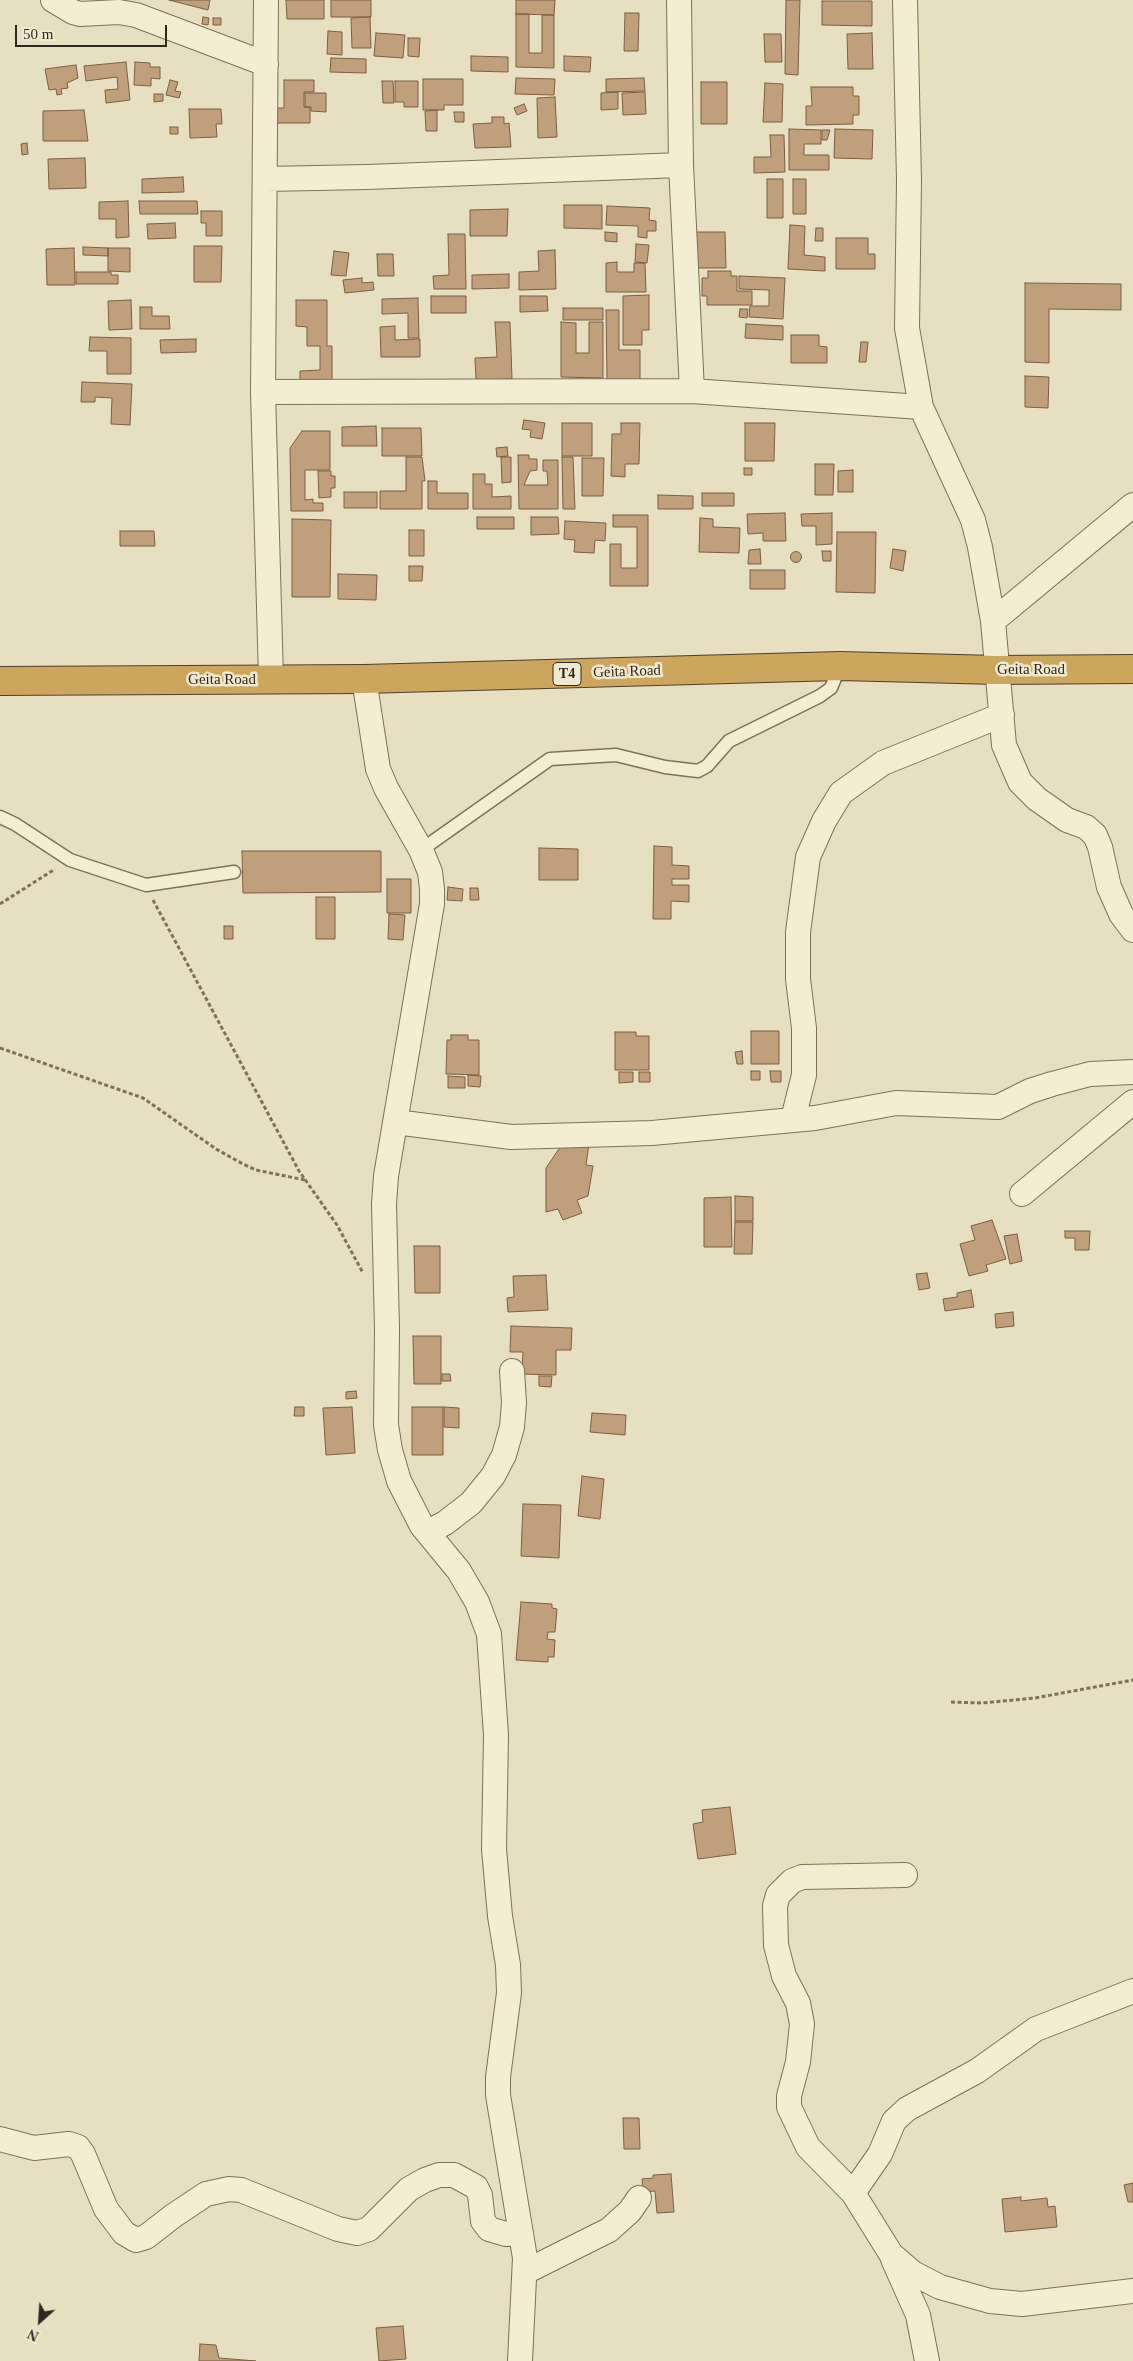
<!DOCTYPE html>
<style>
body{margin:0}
#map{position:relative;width:1133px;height:2361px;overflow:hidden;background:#e7dfc2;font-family:Georgia,serif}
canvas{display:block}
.north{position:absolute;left:15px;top:2296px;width:50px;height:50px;-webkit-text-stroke:4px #f0e9d0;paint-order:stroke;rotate:206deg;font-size:14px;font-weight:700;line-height:20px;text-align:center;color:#30281e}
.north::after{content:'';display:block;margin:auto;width:18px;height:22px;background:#30281e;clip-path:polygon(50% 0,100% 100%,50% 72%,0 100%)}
.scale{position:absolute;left:15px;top:25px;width:152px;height:22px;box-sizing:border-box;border:2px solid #30281e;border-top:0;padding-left:6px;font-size:15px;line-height:18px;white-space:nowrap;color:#30281e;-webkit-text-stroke:4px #f0e9d0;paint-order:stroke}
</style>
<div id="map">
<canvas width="1133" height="2361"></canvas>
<div class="north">N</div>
<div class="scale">50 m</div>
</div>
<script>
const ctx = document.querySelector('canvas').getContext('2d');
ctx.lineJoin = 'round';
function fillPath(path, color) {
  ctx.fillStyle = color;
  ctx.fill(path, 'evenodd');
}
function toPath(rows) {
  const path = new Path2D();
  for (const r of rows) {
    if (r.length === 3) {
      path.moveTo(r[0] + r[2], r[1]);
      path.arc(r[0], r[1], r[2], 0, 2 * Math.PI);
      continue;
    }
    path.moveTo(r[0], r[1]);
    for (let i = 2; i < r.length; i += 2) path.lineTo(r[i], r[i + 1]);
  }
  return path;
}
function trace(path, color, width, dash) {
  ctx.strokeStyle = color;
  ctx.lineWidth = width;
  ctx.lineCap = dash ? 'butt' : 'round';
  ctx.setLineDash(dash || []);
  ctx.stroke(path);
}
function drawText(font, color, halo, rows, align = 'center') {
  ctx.font = font + ' Georgia,serif';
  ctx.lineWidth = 5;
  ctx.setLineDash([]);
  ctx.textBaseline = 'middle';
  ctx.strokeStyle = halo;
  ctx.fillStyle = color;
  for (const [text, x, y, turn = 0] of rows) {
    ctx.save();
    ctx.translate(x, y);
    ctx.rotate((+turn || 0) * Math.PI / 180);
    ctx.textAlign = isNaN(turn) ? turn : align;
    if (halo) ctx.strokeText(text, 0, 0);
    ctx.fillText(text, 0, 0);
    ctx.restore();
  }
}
const building = toPath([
 [169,0,210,0,208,10,169,0],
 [286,0,324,0,324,19,287,19,286,0],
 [331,0,371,0,371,17,331,17,331,0],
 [516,0,555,0,554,15,516,14,516,0],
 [786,0,800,0,798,75,785,74,786,0],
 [822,1,872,1,872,26,822,25,822,1],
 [625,13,639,13,638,51,624,51,625,13],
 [516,14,529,14,529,53,542,53,542,15,554,15,554,68,516,67,516,14],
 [203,17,209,18,208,25,202,24,203,17],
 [370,17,371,48,352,48,351,18,370,17],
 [213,18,221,18,221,25,213,25,213,18],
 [328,31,342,32,342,55,327,54,328,31],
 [376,33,405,35,403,58,374,56,376,33],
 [872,33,873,69,848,69,847,34,872,33],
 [764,34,781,34,782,62,765,62,764,34],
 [408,38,420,38,419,57,408,56,408,38],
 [471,56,508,57,508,72,471,71,471,56],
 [564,56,591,57,590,72,564,71,564,56],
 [331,58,366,59,366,73,330,72,331,58],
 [126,62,130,100,106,103,105,90,118,89,117,77,86,81,84,66,126,62],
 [135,62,150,63,150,67,160,67,160,79,151,78,151,86,134,85,135,62],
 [76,65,78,78,67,83,68,88,61,89,62,94,57,95,56,89,49,90,45,69,76,65],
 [516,78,555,79,554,95,515,94,516,78],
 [644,78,645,91,606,92,606,79,644,78],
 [423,79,463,79,463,105,444,105,444,110,423,110,423,79],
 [170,80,178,82,175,91,181,92,179,98,166,95,170,80],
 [284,80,314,80,314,92,304,92,304,107,310,107,310,123,277,123,277,108,284,108,284,80],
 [382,81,393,81,394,103,383,103,382,81],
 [395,81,418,81,418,107,404,107,404,102,395,102,395,81],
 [701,82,727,82,727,124,701,124,701,82],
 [765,83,783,84,782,122,763,122,765,83],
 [811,87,853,87,853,96,859,96,859,115,853,115,853,124,806,125,806,106,812,106,811,87],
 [618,92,618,109,601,110,601,93,618,92],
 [645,92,646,114,623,115,622,93,645,92],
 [305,93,326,93,326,112,311,111,311,107,305,107,305,93],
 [154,94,163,94,163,101,154,102,154,94],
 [555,97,557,137,538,138,537,98,555,97],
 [524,104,527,111,517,115,514,108,524,104],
 [189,109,221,109,222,124,216,124,217,137,190,138,189,109],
 [84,110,88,141,43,141,43,111,84,110],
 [437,110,437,131,426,131,425,111,437,110],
 [454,112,464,112,464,122,455,122,454,112],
 [492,117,504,117,504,124,509,123,511,147,475,148,473,124,492,123,492,117],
 [170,127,178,127,178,134,170,134,170,127],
 [789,129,821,130,821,144,804,144,804,155,829,155,829,170,789,170,789,129],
 [835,129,873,130,872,159,834,158,835,129],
 [822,130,830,130,827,140,822,140,822,130],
 [770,135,784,135,785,172,754,173,754,157,771,157,770,135],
 [27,143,28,154,22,155,21,144,27,143],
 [85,158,86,188,49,189,48,159,85,158],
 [183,177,184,192,142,193,142,179,183,177],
 [767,179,783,179,783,218,767,218,767,179],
 [793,179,806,179,806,214,793,214,793,179],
 [128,201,129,237,116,238,116,219,99,219,99,202,128,201],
 [139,201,197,201,198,214,140,214,139,201],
 [564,205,602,205,602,229,564,228,564,205],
 [607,206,650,208,649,220,656,221,656,231,647,231,647,238,638,237,638,226,606,225,607,206],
 [508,209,507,236,470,236,470,210,508,209],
 [201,211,222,211,222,236,206,236,206,223,201,223,201,211],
 [175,223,176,238,148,239,147,224,175,223],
 [790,225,805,226,804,255,825,257,825,271,788,269,790,225],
 [816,228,823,228,823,241,815,241,816,228],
 [605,232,617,233,617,242,605,241,605,232],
 [695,232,725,232,726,268,696,268,695,232],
 [448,234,465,234,466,289,434,289,433,276,449,275,448,234],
 [836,238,868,238,868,254,875,254,875,269,836,269,836,238],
 [636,244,649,245,647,263,635,262,636,244],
 [194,246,222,246,221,282,194,282,194,246],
 [83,247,108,248,108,256,83,255,83,247],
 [74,248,75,285,47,285,46,249,74,248],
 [108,248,130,248,130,272,108,271,108,248],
 [555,250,556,289,519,290,519,272,539,271,538,251,555,250],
 [334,251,349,253,346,276,331,275,334,251],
 [377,254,393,254,394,276,378,276,377,254],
 [617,262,617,272,634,272,634,263,645,263,646,292,606,292,606,263,617,262],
 [708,271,731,271,731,276,737,276,737,291,752,291,752,305,707,305,707,296,702,296,702,278,708,278,708,271],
 [76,272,111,272,111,275,118,275,118,284,76,284,76,272],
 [509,274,509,288,472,289,472,275,509,274],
 [739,276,785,278,783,319,749,317,750,306,769,306,769,290,739,289,739,276],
 [362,278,362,283,373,282,374,290,345,293,343,280,362,278],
 [1025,283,1121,284,1121,310,1049,309,1049,363,1025,362,1025,283],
 [649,295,649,330,642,330,642,345,623,345,623,296,649,295],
 [431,296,466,296,466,313,431,313,431,296],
 [520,296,547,296,548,311,520,312,520,296],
 [418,298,419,338,408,338,408,313,382,314,382,299,418,298],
 [131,300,132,329,109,330,108,301,131,300],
 [296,300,327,300,327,346,332,346,332,381,300,381,300,371,320,370,320,346,307,346,307,327,296,326,296,300],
 [140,307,152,307,152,316,169,316,170,329,140,329,140,307],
 [563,308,603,308,603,320,563,320,563,308],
 [740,309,748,309,747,318,739,317,740,309],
 [606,310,619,310,619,350,640,350,640,380,607,380,606,310],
 [495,322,510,322,512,379,476,380,475,358,497,357,495,322],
 [561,322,576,323,576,353,589,353,589,322,603,322,603,378,561,377,561,322],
 [746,324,783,326,783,340,745,338,746,324],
 [395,326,395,340,420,339,420,357,381,357,380,327,395,326],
 [791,335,819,335,819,346,827,347,827,363,791,363,791,335],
 [90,337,131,338,131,374,107,374,107,351,89,351,90,337],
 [196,339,196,352,161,353,160,340,196,339],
 [861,342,868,342,866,362,859,362,861,342],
 [1025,376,1049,377,1048,408,1025,407,1025,376],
 [82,382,132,384,130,425,111,424,112,398,95,397,95,402,81,402,82,382],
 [524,420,545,423,542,439,530,437,531,430,522,429,524,420],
 [562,423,592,423,592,456,562,456,562,423],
 [621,423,640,423,639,464,625,464,625,477,611,476,612,434,621,434,621,423],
 [745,423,775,423,774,461,745,461,745,423],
 [376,426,377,446,342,446,342,427,376,426],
 [382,428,421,428,422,456,382,456,382,428],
 [302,431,330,431,330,470,305,470,305,500,313,499,313,503,323,503,323,511,291,511,290,448,302,431],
 [507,447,508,456,497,457,496,448,507,447],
 [518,455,529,455,529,459,537,459,537,470,530,471,524,485,548,485,547,471,543,471,543,460,558,460,558,509,519,509,518,455],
 [406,457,422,457,425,481,422,481,422,509,380,509,380,491,406,491,406,457],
 [501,457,511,457,511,482,502,483,501,457],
 [562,457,573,457,575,509,563,509,562,457],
 [582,458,604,458,603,496,582,496,582,458],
 [815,464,834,464,833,495,815,495,815,464],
 [744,468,752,468,752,475,744,475,744,468],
 [853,470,853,492,838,492,838,471,853,470],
 [318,471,331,471,331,476,335,476,335,488,331,488,331,497,319,498,318,471],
 [473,474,485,474,485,484,492,484,492,497,511,496,511,509,473,509,473,474],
 [428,481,437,481,437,493,468,493,468,509,428,509,428,481],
 [344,492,377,492,377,508,344,508,344,492],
 [702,493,734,493,734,506,702,506,702,493],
 [658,495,693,496,693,509,658,509,658,495],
 [785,513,786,541,763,541,763,533,748,534,747,514,785,513],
 [832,513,832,544,816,545,816,526,802,526,801,514,832,513],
 [613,515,648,515,648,586,610,586,610,544,621,544,621,568,637,568,637,527,613,527,613,515],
 [477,517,514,517,514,529,477,529,477,517],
 [531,517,558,517,559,534,531,535,531,517],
 [700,518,713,519,713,527,740,528,739,553,699,552,700,518],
 [292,519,331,520,330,597,292,597,292,519],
 [565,521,606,523,605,541,595,540,594,553,574,552,575,540,564,539,565,521],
 [409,530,424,530,424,556,409,556,409,530],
 [120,531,154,531,155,546,120,546,120,531],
 [837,532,876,532,875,593,836,592,837,532],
 [760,549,761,564,748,564,749,550,760,549],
 [893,549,906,551,903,571,890,568,893,549],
 [822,551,831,551,831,561,823,561,822,551],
 [796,557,5.5],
 [409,566,423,566,422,581,409,581,409,566],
 [750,570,785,570,785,589,750,589,750,570],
 [338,574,377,575,376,600,338,599,338,574],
 [654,846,672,847,672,865,689,866,689,879,672,879,672,885,689,885,689,902,671,901,671,919,653,919,654,846],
 [539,848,578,849,578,880,539,880,539,848],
 [242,851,381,851,381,892,243,893,242,851],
 [387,879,411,879,411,913,387,913,387,879],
 [448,887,463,889,462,901,447,900,448,887],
 [470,888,478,888,479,900,470,900,470,888],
 [316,897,335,897,335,939,316,939,316,897],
 [389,914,405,915,403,940,388,939,389,914],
 [224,926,233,926,233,939,224,939,224,926],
 [751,1031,779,1031,779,1064,751,1064,751,1031],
 [615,1032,636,1032,636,1036,649,1036,649,1070,615,1070,615,1032],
 [451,1035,468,1035,468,1040,479,1040,479,1075,446,1074,447,1040,451,1040,451,1035],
 [742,1051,743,1064,737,1064,735,1052,742,1051],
 [751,1071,760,1071,760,1080,751,1080,751,1071],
 [770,1071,781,1071,781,1082,771,1082,770,1071],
 [619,1072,633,1072,633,1082,619,1083,619,1072],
 [639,1072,650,1072,650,1082,639,1082,639,1072],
 [468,1075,481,1076,480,1087,468,1086,468,1075],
 [448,1076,465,1077,465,1088,448,1088,448,1076],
 [565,1140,589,1144,586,1165,593,1166,588,1196,577,1200,582,1213,563,1220,558,1209,546,1212,546,1168,565,1140],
 [735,1196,753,1197,753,1221,735,1221,735,1196],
 [731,1197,732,1247,704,1247,704,1198,731,1197],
 [992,1220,1006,1259,986,1265,988,1271,969,1276,960,1244,975,1240,971,1226,992,1220],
 [735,1222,753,1222,752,1254,734,1254,735,1222],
 [1065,1231,1090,1231,1089,1250,1075,1250,1075,1238,1065,1238,1065,1231],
 [1017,1234,1022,1261,1010,1264,1004,1236,1017,1234],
 [414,1246,440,1246,440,1293,415,1293,414,1246],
 [927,1273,930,1288,919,1290,916,1274,927,1273],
 [546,1275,548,1310,508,1312,507,1298,514,1297,513,1276,546,1275],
 [971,1290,974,1307,945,1311,943,1299,957,1297,957,1293,971,1290],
 [1013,1312,1014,1326,996,1328,995,1314,1013,1312],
 [511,1326,572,1328,571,1350,556,1350,556,1375,522,1374,523,1352,510,1352,511,1326],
 [413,1336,441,1336,441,1384,414,1384,413,1336],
 [442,1374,450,1374,451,1381,442,1381,442,1374],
 [539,1376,552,1376,551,1387,539,1386,539,1376],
 [356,1391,357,1398,346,1399,346,1392,356,1391],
 [295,1407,304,1407,304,1416,294,1416,295,1407],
 [352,1407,355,1453,326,1455,323,1408,352,1407],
 [412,1407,443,1407,443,1455,412,1455,412,1407],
 [444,1407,459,1408,459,1428,444,1427,444,1407],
 [592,1413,626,1415,625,1435,590,1432,592,1413],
 [582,1476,604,1479,600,1519,578,1516,582,1476],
 [523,1504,561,1505,559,1558,521,1556,523,1504],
 [521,1602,552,1604,552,1608,557,1609,555,1632,548,1632,547,1639,555,1640,554,1657,548,1657,548,1662,516,1660,521,1602],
 [730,1807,736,1854,698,1859,693,1824,703,1822,702,1810,730,1807],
 [623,2118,639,2118,640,2149,624,2149,623,2118],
 [671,2174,674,2212,657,2213,655,2191,643,2192,642,2179,653,2178,653,2175,671,2174],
 [1133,2183,1133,2202,1128,2202,1124,2185,1133,2183],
 [1021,2197,1021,2201,1047,2198,1048,2207,1055,2206,1057,2227,1005,2232,1002,2199,1021,2197],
 [403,2326,406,2359,379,2361,376,2328,403,2326],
 [200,2344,216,2345,219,2358,256,2361,199,2361,200,2344]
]);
fillPath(building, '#c09f7c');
trace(building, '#7a5f44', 1);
const lane = toPath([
 [0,817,15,824,70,860,146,885,234,872],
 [421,850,550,759,616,755,665,767,698,771,707,766,729,741,820,696,831,688,840,666]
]);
const street = toPath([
 [53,0,73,12,80,14,119,12,136,15,266,64],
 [266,0,263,392,271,679],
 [679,0,681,165,692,391],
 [905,0,909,181,907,328,921,407,973,520,980,547,993,621,1004,745,1020,782,1037,799,1067,820,1086,827,1095,835,1100,847,1109,887,1121,914,1133,930],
 [265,179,367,177,681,165],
 [263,392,692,391,921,407],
 [993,621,1133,505],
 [364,679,378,769,386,788,421,850,430,872,432,889,432,904,386,1176,384,1204,387,1329,386,1425,390,1450,399,1481,422,1526,459,1571,477,1602,489,1634,496,1735,494,1849,500,1916,508,1965,509,1993,498,2077,498,2095,525,2258,520,2361],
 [793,1119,804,1075,804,1028,798,979,798,932,808,857,824,821,841,793,883,763,1002,715],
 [396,1122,511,1137,652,1133,815,1118,896,1103,998,1107,1030,1091,1052,1084,1090,1074,1133,1072],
 [1022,1194,1133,1102],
 [428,1532,445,1523,471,1503,493,1476,504,1455,512,1427,514,1403,512,1371],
 [905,1875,802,1877,792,1881,778,1895,775,1906,776,1945,784,1976,798,2003,802,2024,798,2062,789,2096,789,2107,808,2147,853,2193,891,2254,913,2273,940,2287,990,2301,1022,2304,1133,2291],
 [0,2139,34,2148,69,2144,78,2147,83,2154,106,2209,124,2233,136,2240,146,2237,173,2216,206,2194,229,2189,241,2190,338,2229,357,2233,369,2229,409,2189,425,2180,439,2175,454,2175,476,2187,480,2195,483,2221,489,2229,506,2234,521,2233],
 [853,2193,880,2154,894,2121,907,2109,977,2071,1036,2029,1133,1991],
 [893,2259,918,2315,927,2361],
 [525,2272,609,2230,630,2211,639,2198]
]);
const highway = toPath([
 [0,681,364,679,840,666,997,670,1133,669]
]);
trace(lane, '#7e715b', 15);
trace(street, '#7e715b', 26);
trace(highway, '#4d402f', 30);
trace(toPath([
 [153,900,299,1171,337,1225,363,1273],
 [0,904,55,869],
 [0,1048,143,1098,216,1149,243,1164,256,1170,305,1180],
 [951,1702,982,1703,1035,1698,1133,1680]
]), '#7e715b', 3, [4, 2.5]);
trace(lane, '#f3edd4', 12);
trace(street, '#f3edd4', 24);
trace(highway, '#cca65c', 28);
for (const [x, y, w] of [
 [567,674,28]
]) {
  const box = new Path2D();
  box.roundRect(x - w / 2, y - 11.5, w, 23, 4);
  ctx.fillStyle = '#f0e9d0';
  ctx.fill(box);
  trace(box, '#30281e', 1);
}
drawText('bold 14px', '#30281e', null, [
 ["T4",567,674]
]);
drawText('15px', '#30281e', '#f0e9d0', [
 ["Geita Road",1031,670],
 ["Geita Road",627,672,-2],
 ["Geita Road",222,680]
]);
</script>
